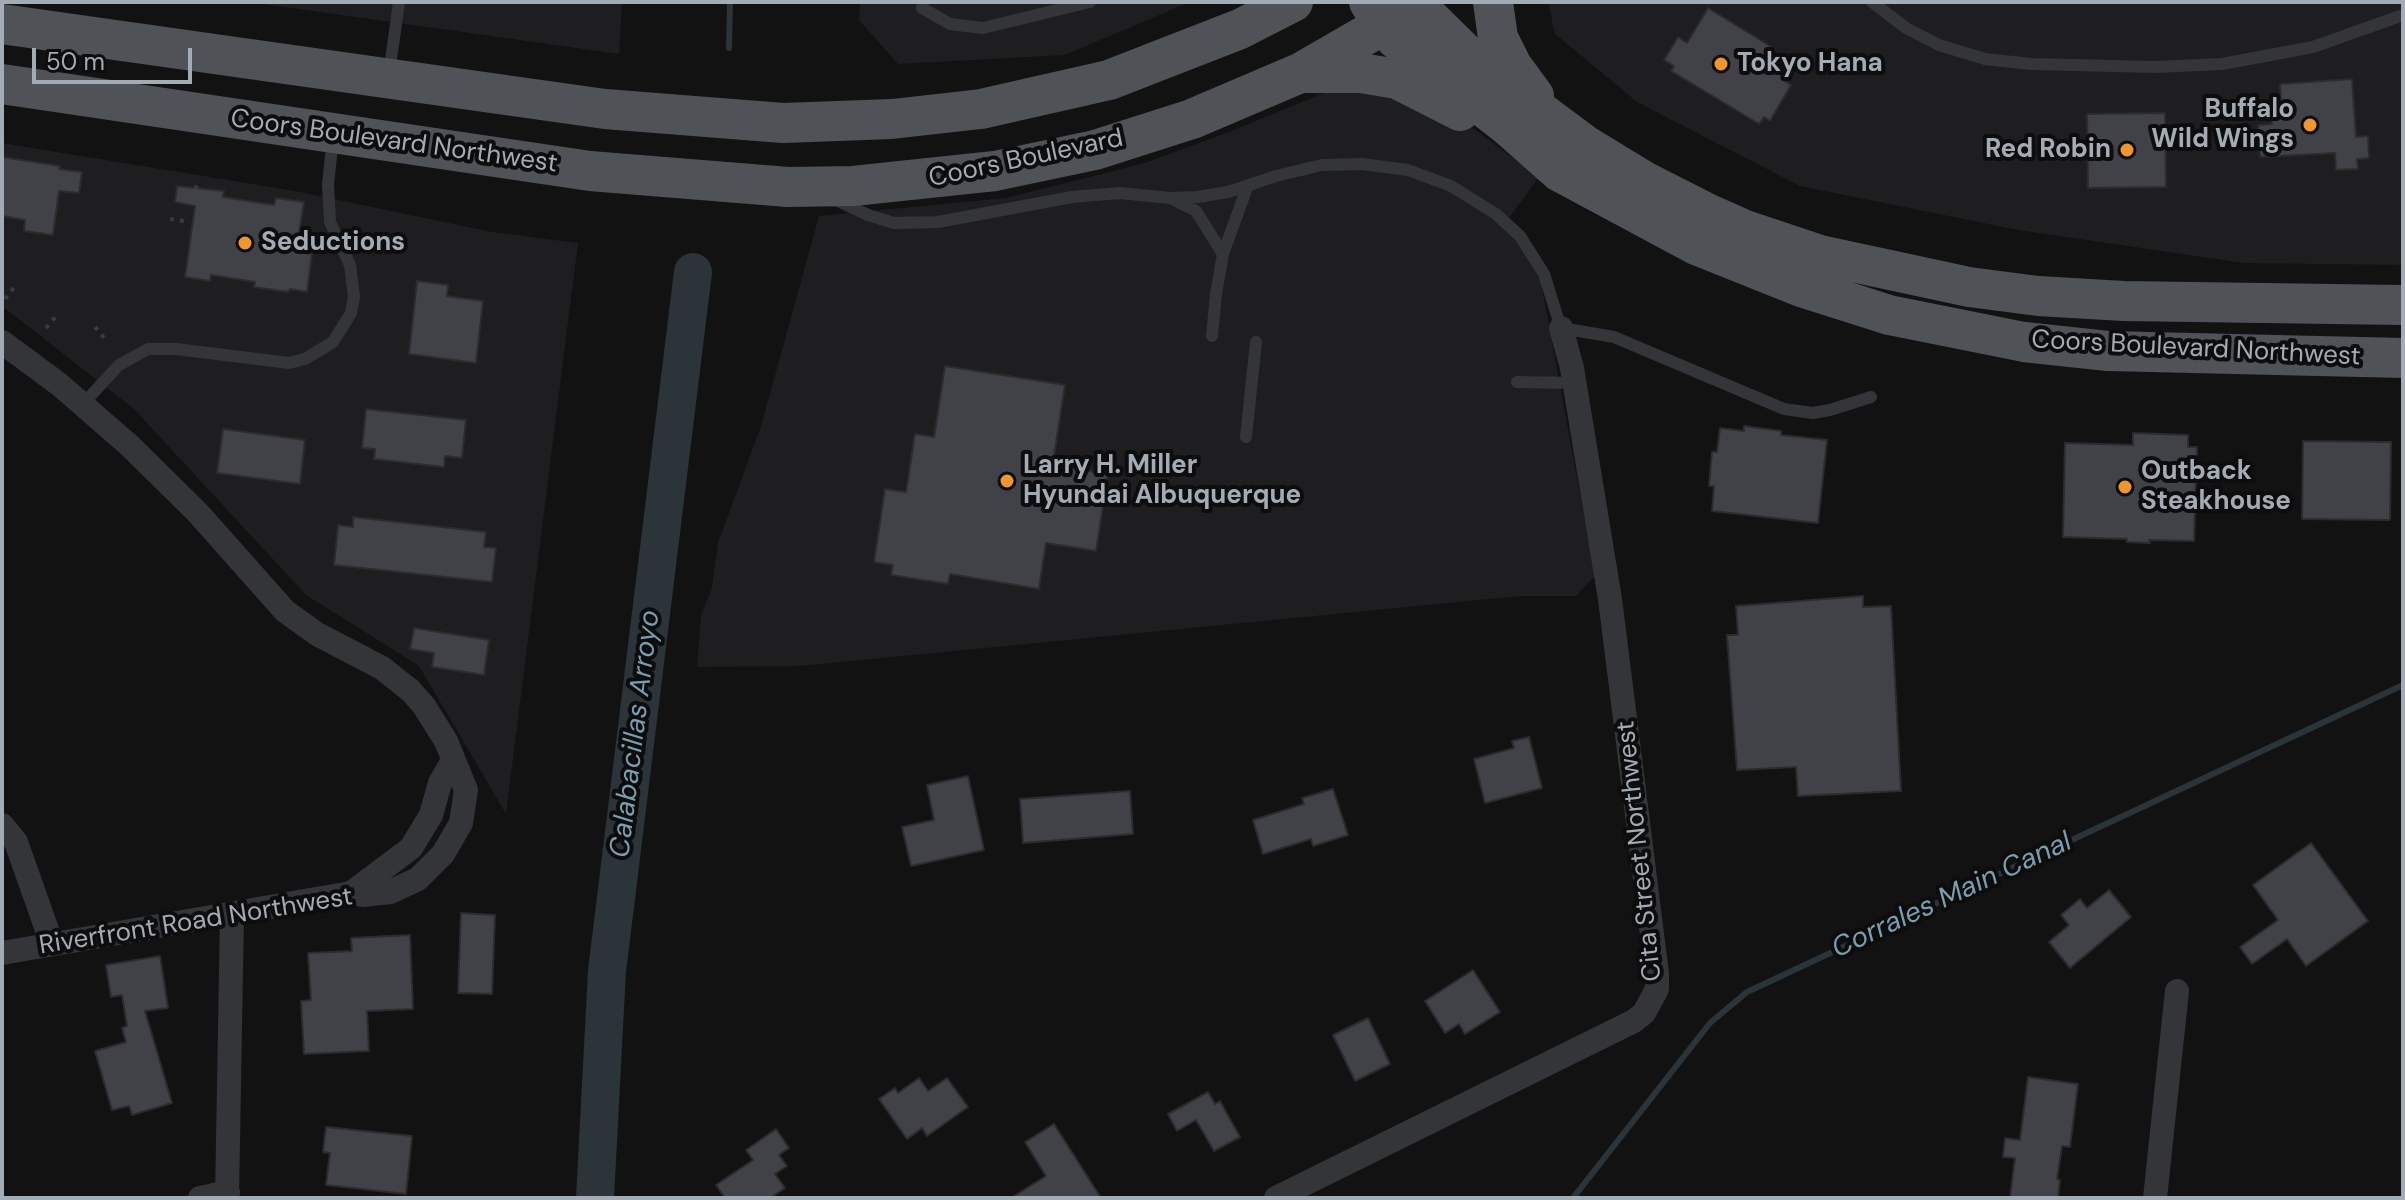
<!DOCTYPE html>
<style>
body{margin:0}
#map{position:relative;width:2405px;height:1200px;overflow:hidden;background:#121213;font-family:"DM Sans",sans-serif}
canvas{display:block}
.frame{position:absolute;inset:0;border:4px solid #a3abb4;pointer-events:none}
.scale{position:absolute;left:32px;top:48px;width:160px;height:36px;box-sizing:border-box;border:4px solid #a3abb4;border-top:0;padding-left:10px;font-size:24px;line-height:28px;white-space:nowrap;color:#a3abb4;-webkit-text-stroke:6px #0d0d0e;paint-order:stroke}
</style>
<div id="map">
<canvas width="2405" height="1200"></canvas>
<div class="frame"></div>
<div class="scale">50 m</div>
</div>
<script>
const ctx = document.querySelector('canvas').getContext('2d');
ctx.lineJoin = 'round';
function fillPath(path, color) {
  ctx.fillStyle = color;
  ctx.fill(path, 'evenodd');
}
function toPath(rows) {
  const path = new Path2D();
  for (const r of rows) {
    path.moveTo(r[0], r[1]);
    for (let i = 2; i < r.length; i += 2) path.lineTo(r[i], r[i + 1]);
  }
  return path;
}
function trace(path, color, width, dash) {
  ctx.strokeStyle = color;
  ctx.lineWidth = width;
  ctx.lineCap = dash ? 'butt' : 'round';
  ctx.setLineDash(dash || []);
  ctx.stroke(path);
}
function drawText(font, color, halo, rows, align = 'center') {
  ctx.font = font + ' "DM Sans",sans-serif';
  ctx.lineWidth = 8;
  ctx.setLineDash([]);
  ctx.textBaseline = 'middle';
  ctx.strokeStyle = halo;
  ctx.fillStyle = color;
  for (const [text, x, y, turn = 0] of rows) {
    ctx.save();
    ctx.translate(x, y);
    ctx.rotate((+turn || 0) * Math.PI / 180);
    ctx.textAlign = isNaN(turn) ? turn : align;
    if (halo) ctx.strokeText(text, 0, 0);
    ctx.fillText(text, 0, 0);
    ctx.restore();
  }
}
fillPath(toPath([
 [249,2,622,2,619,54],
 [860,2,1190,2,1065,55,898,64,859,20],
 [1549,2,2403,2,2403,265,2244,263,2018,230,1800,186,1637,102,1554,33],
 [1369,83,1456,116,1539,177,1503,226,1515,236,1541,282,1595,576,1576,596,1520,596,800,666,697,667,701,615,712,588,718,543,761,426,819,216,1006,198,1145,163,1229,132,1341,86],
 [2,143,295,191,492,232,578,243,506,814,419,666,306,595,134,409,2,306]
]), '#1e1e20');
trace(toPath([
 [729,48,730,2],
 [1573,1198,1710,1023,1747,992,2403,685]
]), '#2a3439', 6);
trace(toPath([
 [595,1198,607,971,693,272]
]), '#2a3439', 38);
const building = toPath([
 [1708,8,1775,49,1768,61,1786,72,1781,79,1791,85,1770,121,1764,117,1759,124,1671,71,1674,66,1664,60,1678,37,1687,43,1708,8],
 [2352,79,2356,137,2368,136,2369,158,2357,159,2358,169,2336,170,2335,153,2260,157,2258,125,2272,124,2270,102,2281,102,2280,84,2352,79],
 [2165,113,2166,187,2088,188,2087,114,2165,113],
 [2,157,60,166,59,169,82,172,79,193,59,191,53,235,24,231,25,220,2,216,2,157],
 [177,186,224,191,223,197,274,205,276,198,304,202,296,252,312,254,307,292,290,289,288,292,254,287,255,282,211,275,210,281,185,277,195,206,175,202,177,186],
 [417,281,448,285,447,296,483,301,476,363,409,354,417,281],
 [945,366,1065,385,1054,456,1060,457,1058,466,1108,474,1096,551,1046,543,1039,589,950,574,948,584,891,575,893,565,874,562,885,489,906,492,915,434,934,437,945,366],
 [366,409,466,420,462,458,445,456,444,467,374,459,375,449,362,448,366,409],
 [1744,426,1781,431,1781,435,1827,440,1818,523,1712,511,1714,486,1709,486,1712,452,1717,452,1720,428,1744,431,1744,426],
 [223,429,305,440,300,484,217,473,223,429],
 [2133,433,2188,435,2188,447,2197,447,2194,541,2149,540,2150,543,2127,542,2127,539,2063,537,2065,443,2133,445,2133,433],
 [2303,441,2391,442,2390,520,2302,519,2303,441],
 [353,517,486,532,484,547,496,548,492,582,334,565,338,525,353,527,353,517],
 [1863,596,1863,607,1891,606,1901,791,1798,796,1796,767,1737,770,1727,635,1738,635,1736,606,1863,596],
 [414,628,489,640,484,675,432,667,434,653,410,649,414,628],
 [1529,737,1542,788,1485,803,1474,759,1514,748,1512,741,1529,737],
 [968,776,984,850,911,866,902,827,934,820,927,785,968,776],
 [1333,789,1348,835,1313,846,1311,839,1263,854,1253,820,1304,804,1302,798,1333,789],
 [1130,791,1133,834,1023,843,1020,799,1130,791],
 [2311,843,2368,921,2306,966,2287,939,2252,964,2240,947,2278,920,2253,885,2311,843],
 [2109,890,2131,917,2070,968,2049,942,2069,925,2061,915,2080,899,2087,908,2109,890],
 [461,913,495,915,492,994,458,993,461,913],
 [410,935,413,1009,367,1011,369,1051,304,1054,301,1001,311,1000,308,953,352,951,351,938,410,935],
 [160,956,168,1008,145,1011,172,1103,132,1115,129,1106,112,1110,95,1051,126,1042,122,1028,127,1026,122,995,111,997,106,965,160,956],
 [1473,970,1500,1012,1465,1034,1459,1024,1445,1033,1425,1001,1473,970],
 [1368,1018,1390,1064,1355,1081,1333,1035,1368,1018],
 [2028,1077,2078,1084,2070,1147,2062,1146,2057,1179,2060,1180,2058,1198,2010,1198,2015,1158,2003,1157,2005,1138,2020,1140,2028,1077],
 [919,1078,928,1091,947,1078,968,1107,927,1136,922,1128,907,1139,879,1099,895,1088,898,1093,919,1078],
 [1208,1092,1215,1104,1220,1101,1240,1137,1214,1151,1196,1120,1177,1131,1168,1114,1208,1092],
 [1054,1124,1101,1198,1011,1198,1046,1176,1025,1142,1054,1124],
 [326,1127,412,1136,406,1194,326,1185,330,1153,323,1152,326,1127],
 [776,1129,789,1148,779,1155,787,1166,775,1174,785,1188,770,1198,725,1198,716,1185,753,1160,746,1150,776,1129]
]);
fillPath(building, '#414247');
trace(building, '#2c2c30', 2);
trace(toPath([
 [195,189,198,185],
 [170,219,190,222],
 [5,299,16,285],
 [95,327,106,340],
 [46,328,58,314]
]), '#393c3f', 4, [4, 6]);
trace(toPath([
 [1872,2,1906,28,1939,45,1985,59,2031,64,2155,67,2222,64,2313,47,2403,15],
 [922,8,950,24,983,28,1090,2],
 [389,74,399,2],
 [834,199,868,215,894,223,938,222,1072,197,1119,193,1170,198,1197,197,1228,192,1276,176,1322,165,1362,164,1408,170,1451,186,1496,214,1520,236,1544,274,1561,328,1614,337,1784,409,1813,413,1830,410,1871,397],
 [1172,199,1196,211,1223,254],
 [1212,336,1216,294,1223,254,1248,185],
 [1517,382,1574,383],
 [83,404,119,365,148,349,176,349,289,363,305,359,333,342,351,313,354,297,350,265,330,222,328,184,333,138],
 [1246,437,1256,342]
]), '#333538', 12);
trace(toPath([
 [2,342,60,385,130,446,198,513,285,611,317,634,382,668,411,691,424,706,446,741,466,790,461,823,443,854,418,879,390,892,363,895,351,893,2,953],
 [2,825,16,842,52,944],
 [351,893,411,848,431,815,440,783,452,762],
 [200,1198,228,1192],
 [227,1198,232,913],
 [1276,1198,1634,1021,1644,1013,1657,989,1657,974,1610,599,1572,368,1561,328],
 [2155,1198,2177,991]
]), '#333538', 24);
trace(toPath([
 [1369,2,1384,26,1396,39,1508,126,1560,172,1696,245,1801,287,1889,315,2024,342,2108,351,2403,358],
 [1413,2,1476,64,1585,145,1644,181,1709,214,1745,230,1820,255,1969,287,2038,296,2124,301,2403,305],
 [1493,2,1498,38,1512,66,1534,96],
 [2,24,605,109,783,123,892,119,981,109,1109,80,1240,29,1293,2],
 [1304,73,1361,73,1397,79,1460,111],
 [2,84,590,171,788,187,853,186,995,171,1095,150,1192,119,1300,73,1423,2]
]), '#4f5257', 40);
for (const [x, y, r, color] of [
 [1721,64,8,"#f1962c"],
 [2310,125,8,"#f1962c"],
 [2127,150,8,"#f1962c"],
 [245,243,8,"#f1962c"],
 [1007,481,8,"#f1962c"],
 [2125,487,8,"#f1962c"]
]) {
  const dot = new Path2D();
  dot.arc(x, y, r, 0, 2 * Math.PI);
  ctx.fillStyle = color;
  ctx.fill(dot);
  trace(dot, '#0d0d0e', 3);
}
drawText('bold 26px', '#a3abb4', '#0d0d0e', [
 ["Tokyo Hana",1737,64],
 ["Buffalo",2294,110,"right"],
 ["Wild Wings",2294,140,"right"],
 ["Red Robin",2111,150,"right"],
 ["Seductions",261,243],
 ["Larry H. Miller",1023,466],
 ["Hyundai Albuquerque",1023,496],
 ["Outback",2141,472],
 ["Steakhouse",2141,502]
], 'left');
drawText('26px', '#a3abb4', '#0d0d0e', [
 ["Coors Boulevard Northwest",394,142,8],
 ["Coors Boulevard",1026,159,-12],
 ["Coors Boulevard Northwest",2196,349,3],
 ["Cita Street Northwest",1640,851,-96],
 ["Riverfront Road Northwest",196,922,-9]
]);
drawText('italic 28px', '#7a9db0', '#0d0d0e', [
 ["Calabacillas Arroyo",636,734,-83],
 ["Corrales Main Canal",1952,896,-25]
]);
</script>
